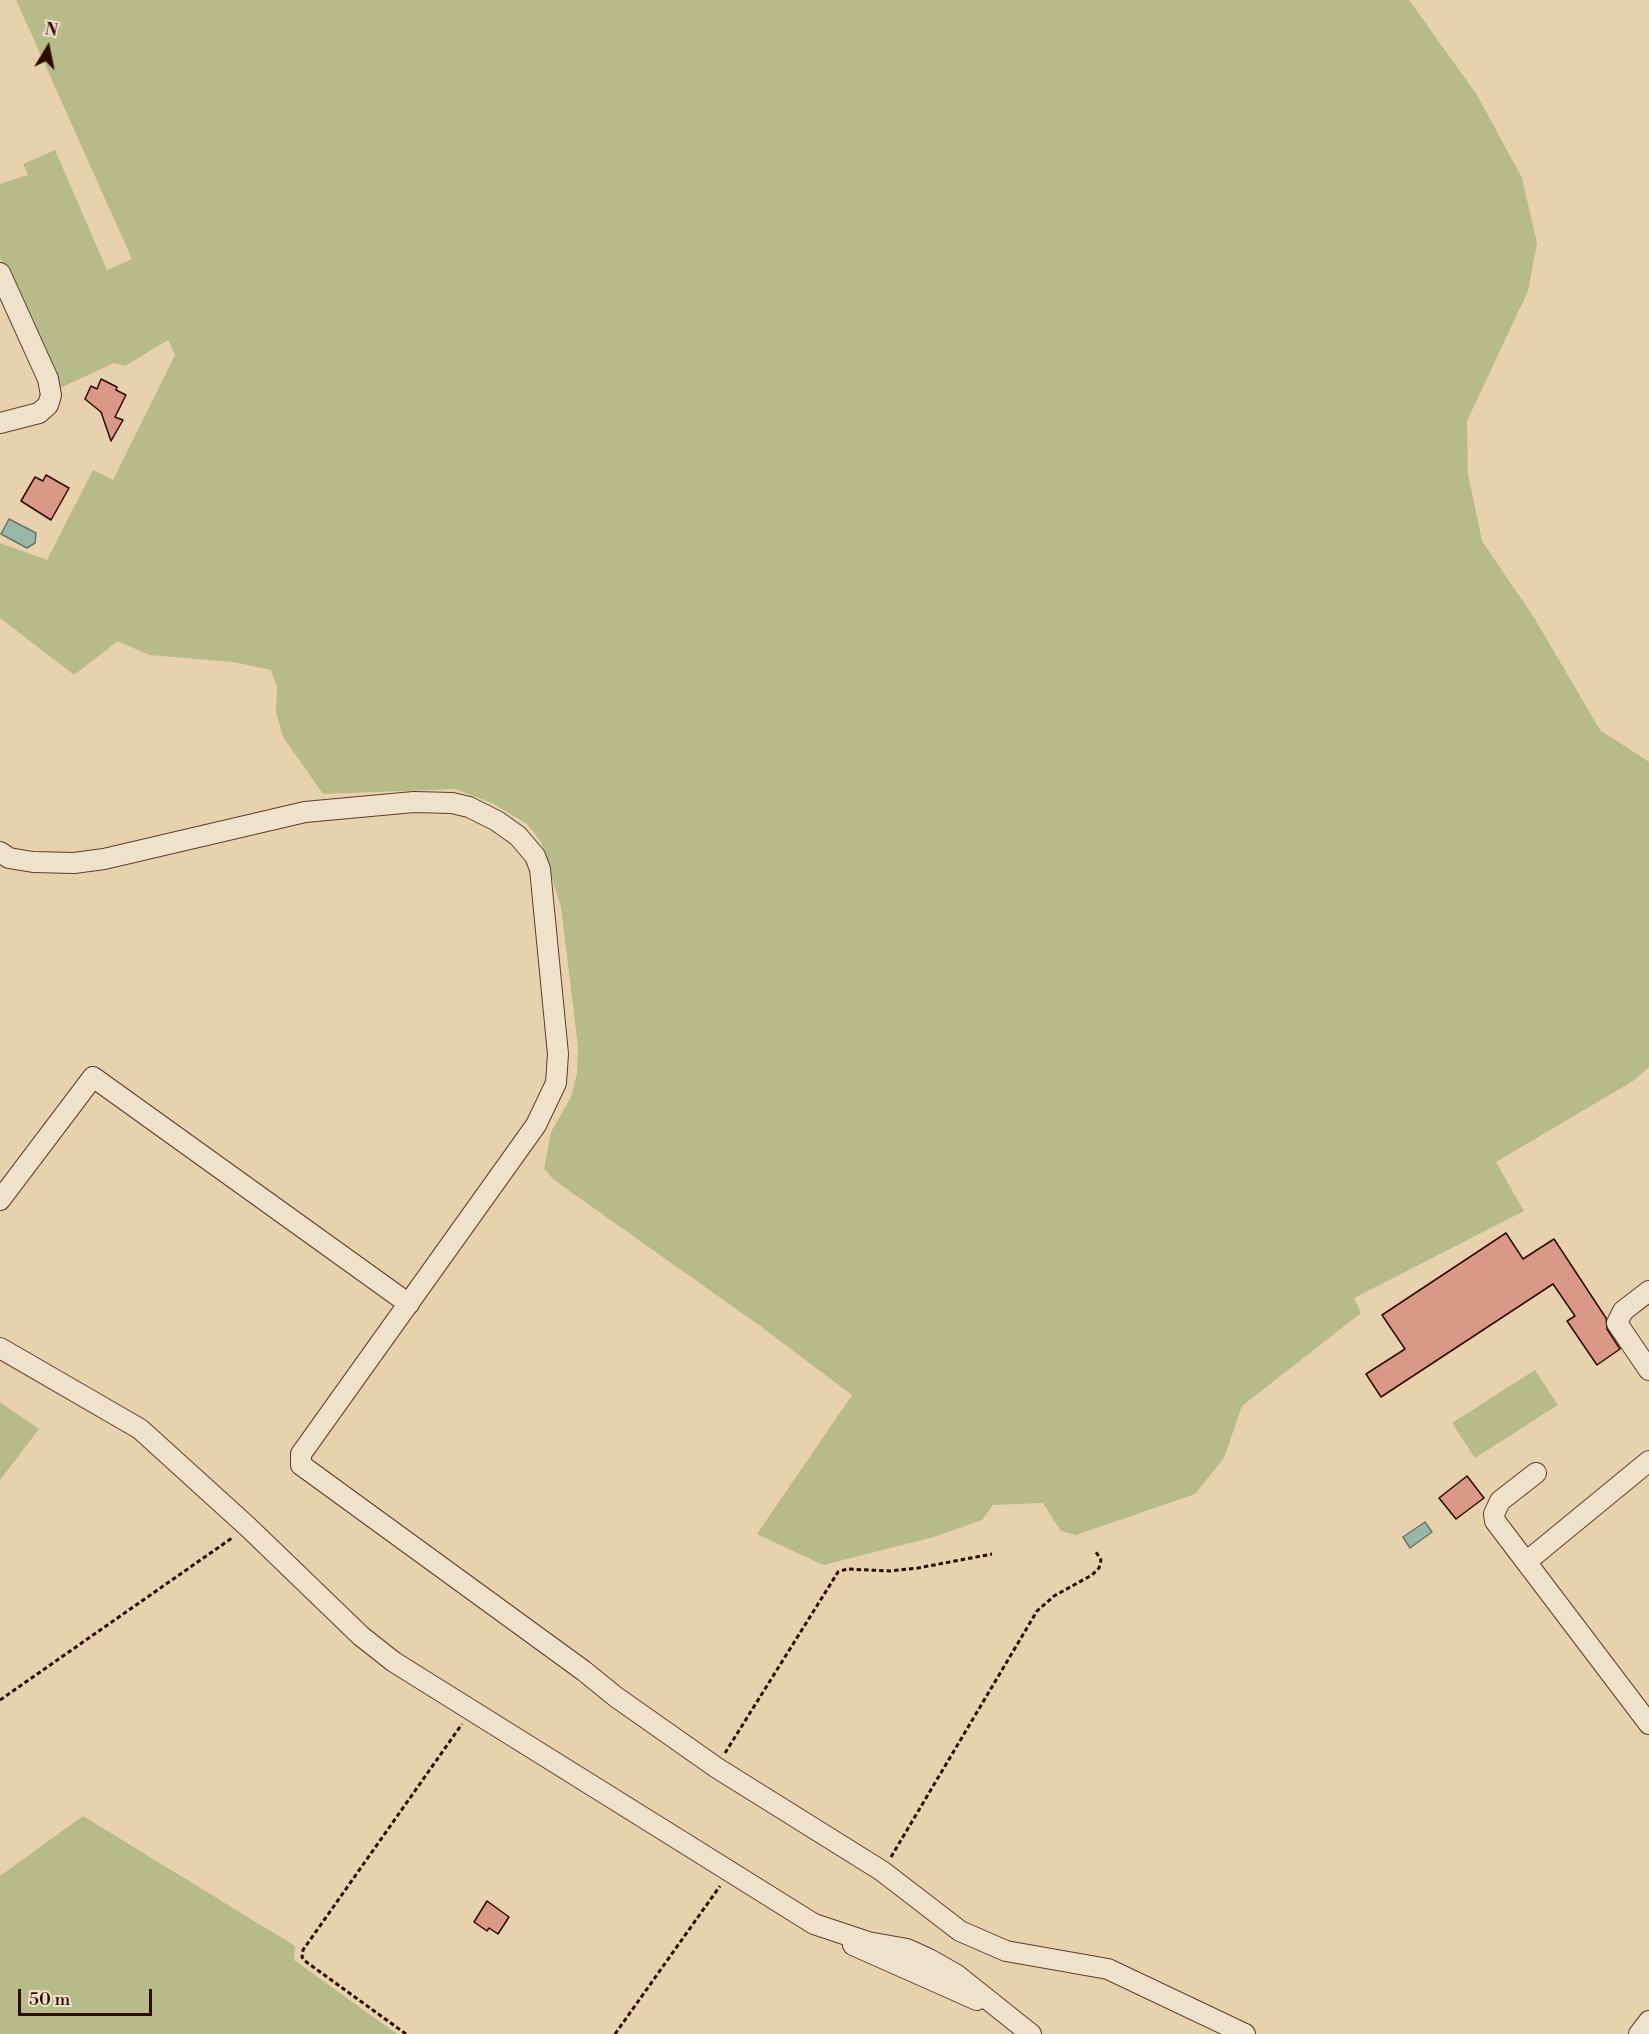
<!DOCTYPE html>
<style>
body{margin:0}
#map{position:relative;width:1649px;height:2034px;overflow:hidden;background:#e8d2ad;font-family:"Libre Bodoni",serif}
canvas{display:block}
.north{position:absolute;left:18px;top:18px;width:60px;height:60px;-webkit-text-stroke:4px #f0e2ca;paint-order:stroke;rotate:10deg;font-size:16px;font-weight:700;line-height:24px;text-align:center;color:#2c0b01}
.north::after{content:'';display:block;margin:auto;width:21px;height:27px;background:#2c0b01;clip-path:polygon(50% 0,100% 100%,50% 72%,0 100%)}
.scale{position:absolute;left:18px;top:1989px;width:134px;height:27px;box-sizing:border-box;border:3px solid #2c0b01;border-top:0;padding-left:8px;font-size:18px;line-height:21px;white-space:nowrap;color:#2c0b01;-webkit-text-stroke:4px #f0e2ca;paint-order:stroke}
</style>
<div id="map">
<canvas width="1649" height="2034"></canvas>
<div class="north">N</div>
<div class="scale">50 m</div>
</div>
<script>
const ctx = document.querySelector('canvas').getContext('2d');
ctx.lineJoin = 'round';
function fillPath(path, color) {
  ctx.fillStyle = color;
  ctx.fill(path, 'evenodd');
}
function toPath(rows) {
  const path = new Path2D();
  for (const r of rows) {
    path.moveTo(r[0], r[1]);
    for (let i = 2; i < r.length; i += 2) path.lineTo(r[i], r[i + 1]);
  }
  return path;
}
function trace(path, color, width, dash) {
  ctx.strokeStyle = color;
  ctx.lineWidth = width;
  ctx.lineCap = dash ? 'butt' : 'round';
  ctx.setLineDash(dash || []);
  ctx.stroke(path);
}
fillPath(toPath([
 [16,0,1409,0,1477,95,1522,178,1537,243,1528,291,1467,421,1468,474,1482,541,1535,619,1600,730,1649,762,1649,1067,1633,1081,1496,1162,1524,1211,1354,1298,1361,1313,1242,1406,1224,1458,1195,1494,1076,1535,1061,1531,1043,1503,993,1505,982,1520,934,1537,823,1565,757,1534,852,1395,763,1328,554,1180,544,1169,551,1132,571,1097,577,1073,578,1047,561,907,541,842,527,824,492,803,455,789,323,794,283,737,276,712,277,687,271,670,233,662,149,655,118,641,74,675,0,618,0,543,47,560,93,470,113,480,175,355,168,340,125,366,114,363,60,388,0,258,0,184,28,175,23,164,55,150,107,270,132,259],
 [1535,1370,1558,1405,1475,1458,1452,1423],
 [0,1402,39,1429,0,1480],
 [83,1816,295,1946,294,1960,397,2034,0,2034,0,1876]
]), '#b6bb89');
const water = toPath([
 [9,519,36,533,35,543,27,548,1,534,9,519],
 [1425,1522,1432,1532,1410,1548,1403,1537,1425,1522]
]);
fillPath(water, '#97b8a9');
trace(water, '#6c7366', 1.5);
const building = toPath([
 [101,379,117,387,116,390,126,395,115,417,123,420,111,441,101,412,85,399,91,386,97,389,101,379],
 [46,475,69,488,51,520,21,501,35,477,43,481,46,475],
 [1506,1233,1523,1259,1554,1239,1606,1318,1607,1329,1620,1349,1597,1365,1567,1321,1575,1316,1553,1284,1381,1397,1366,1374,1405,1349,1382,1315,1506,1233],
 [1467,1476,1484,1498,1456,1519,1439,1498,1467,1476],
 [487,1901,509,1917,498,1934,489,1928,487,1931,474,1922,487,1901]
]);
fillPath(building, '#d99986');
trace(building, '#2c0b01', 1.5);
const minor = toPath([
 [0,273,48,379,51,395,48,405,39,413,0,423],
 [0,852,9,858,33,862,74,863,104,859,305,812,414,802,452,803,469,807,497,821,518,836,535,856,540,869,558,1054,556,1083,536,1125,301,1454,301,1465,584,1671,616,1697,717,1768,882,1871,960,1931,1006,1951,1108,1969,1245,2034],
 [0,1200,93,1077,409,1304],
 [1649,1291,1623,1311,1617,1323,1649,1370],
 [0,1348,140,1429,248,1527,361,1636,394,1662,814,1924,868,1942,907,1949,929,1959,957,1975,1031,2034],
 [1536,1473,1500,1501,1494,1514,1495,1521,1649,1724],
 [1526,1562,1649,1461],
 [853,1945,977,2000],
 [1639,2034,1649,2021]
]);
trace(minor, '#5b3d2c', 22);
trace(toPath([
 [0,1700,232,1538],
 [725,1753,838,1572,847,1569,890,1571,918,1568,992,1554],
 [891,1857,1037,1611,1054,1596,1092,1575,1099,1568,1101,1560,1096,1552],
 [406,2034,305,1961,302,1957,303,1950,462,1724],
 [615,2034,720,1886]
]), '#2c0b01', 3, [4.5, 3]);
trace(minor, '#f0e2ca', 20);
</script>
